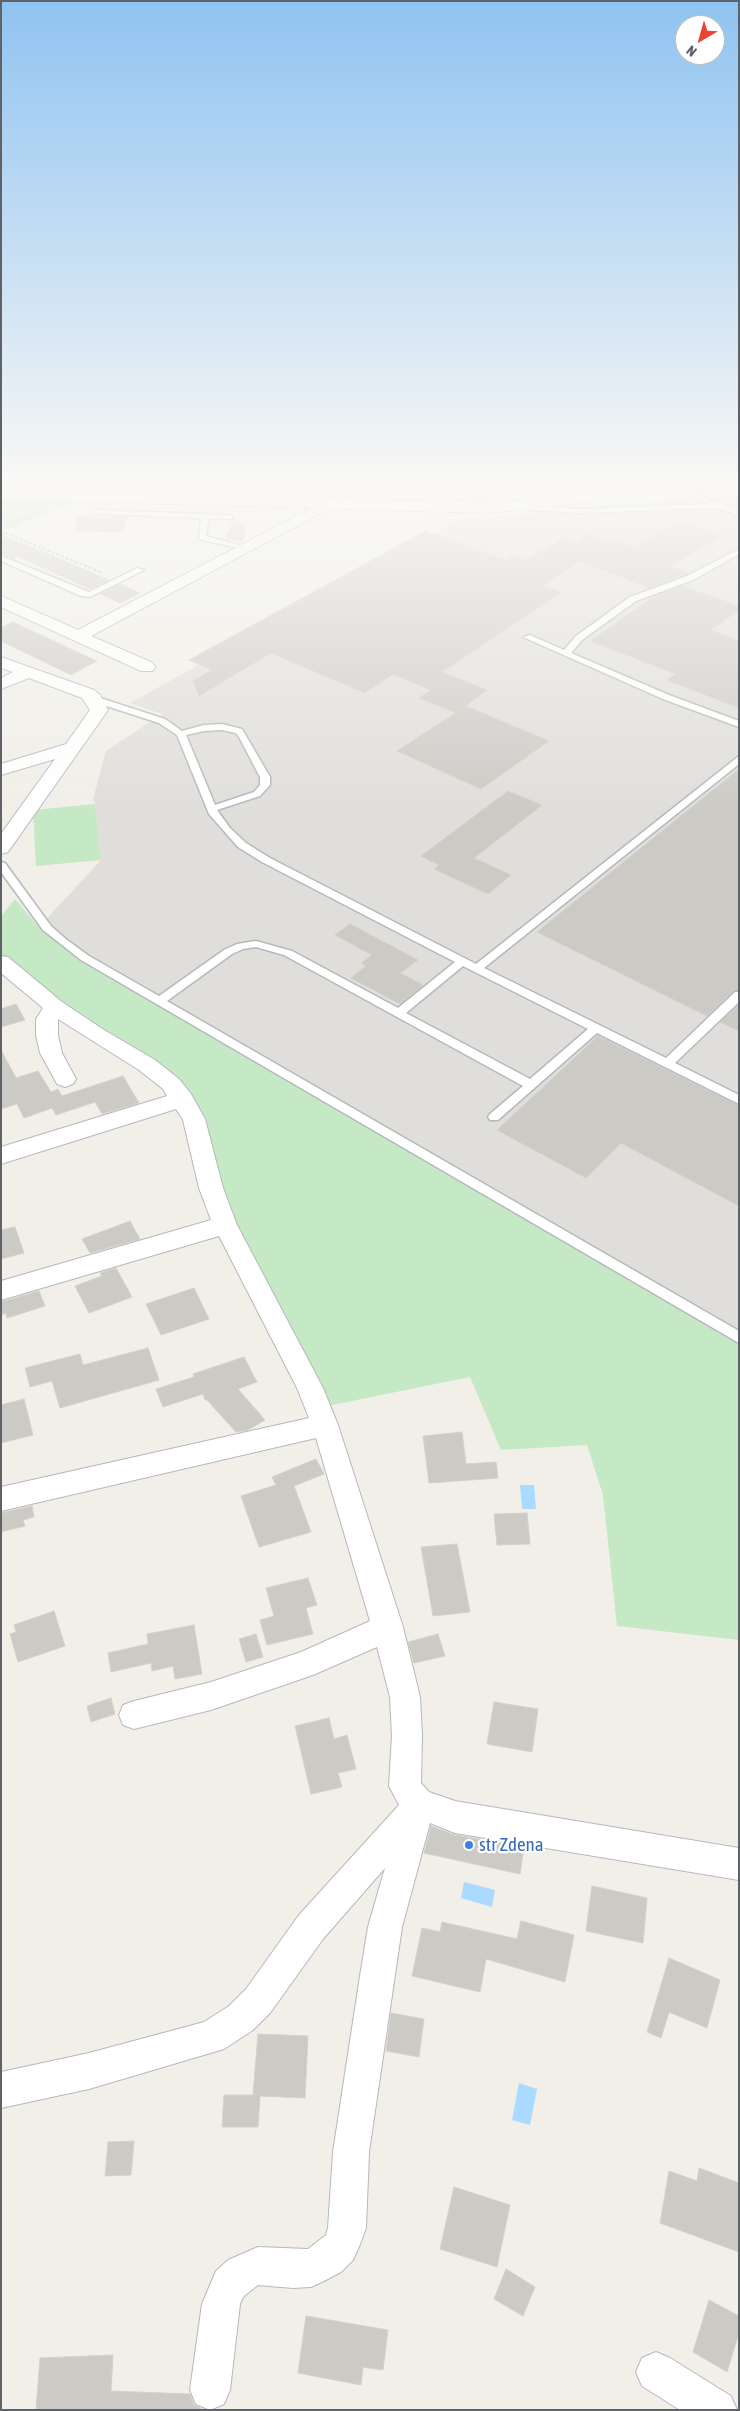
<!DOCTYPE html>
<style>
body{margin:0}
#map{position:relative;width:740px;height:2411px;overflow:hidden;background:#f1efe8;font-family:"Asap Condensed",sans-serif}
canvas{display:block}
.frame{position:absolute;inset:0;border:2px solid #5f6368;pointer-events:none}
.north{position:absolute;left:675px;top:15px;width:50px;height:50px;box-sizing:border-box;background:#fff;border:1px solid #bfc1c3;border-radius:50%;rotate:218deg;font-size:14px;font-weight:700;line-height:20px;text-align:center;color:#5f6368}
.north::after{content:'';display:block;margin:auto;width:18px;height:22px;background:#ea4335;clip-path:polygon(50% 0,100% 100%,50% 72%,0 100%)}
</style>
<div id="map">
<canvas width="740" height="2411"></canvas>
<div class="frame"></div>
<div class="north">N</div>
</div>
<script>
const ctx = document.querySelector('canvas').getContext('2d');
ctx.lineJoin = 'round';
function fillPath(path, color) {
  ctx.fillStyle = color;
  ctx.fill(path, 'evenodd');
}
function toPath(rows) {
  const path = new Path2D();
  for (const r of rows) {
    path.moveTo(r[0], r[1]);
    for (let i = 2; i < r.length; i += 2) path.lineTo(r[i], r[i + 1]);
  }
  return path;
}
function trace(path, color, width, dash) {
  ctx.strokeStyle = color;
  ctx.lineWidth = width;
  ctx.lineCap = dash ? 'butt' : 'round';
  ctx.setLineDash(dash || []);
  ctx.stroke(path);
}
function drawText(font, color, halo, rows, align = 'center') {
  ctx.font = font + ' "Asap Condensed",sans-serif';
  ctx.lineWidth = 4.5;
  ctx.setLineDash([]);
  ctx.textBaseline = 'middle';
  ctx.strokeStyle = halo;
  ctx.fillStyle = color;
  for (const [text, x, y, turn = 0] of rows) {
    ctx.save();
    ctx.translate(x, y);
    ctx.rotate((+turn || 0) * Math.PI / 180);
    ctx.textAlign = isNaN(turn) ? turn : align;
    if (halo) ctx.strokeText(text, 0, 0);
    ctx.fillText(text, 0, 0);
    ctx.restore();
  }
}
fillPath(toPath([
 [739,494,739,1343,71,952,39,927,101,860,95,804,93,799,106,751,162,714,130,703,459,520]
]), '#e0deda');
fillPath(toPath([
 [1,494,79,500,7,530,1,530],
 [95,804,101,860,36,866,33,810],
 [15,899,39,927,71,952,739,1343,739,1640,617,1626,603,1495,587,1445,501,1450,470,1377,322,1407,232,1219,193,1107,61,1007,1,956,1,916]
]), '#c5e8c5');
fillPath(toPath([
 [520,1485,534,1485,536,1509,522,1509],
 [464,1882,495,1890,492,1907,461,1898],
 [519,2083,537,2089,530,2125,512,2120]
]), '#aadaff');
const building = toPath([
 [76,517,128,517,122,532,76,531,76,517],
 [680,521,721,536,670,566,689,573,649,588,580,561,542,586,561,592,442,672,487,690,456,713,419,698,431,690,393,674,365,693,271,653,199,696,193,681,212,670,189,660,425,531,506,560,514,555,525,560,566,537,577,542,590,534,610,542,614,540,634,547,680,521],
 [233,522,246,525,243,541,225,539,233,522],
 [1,535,47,553,109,580,90,589,18,557,14,559,1,554,1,535],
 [120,584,140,593,120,603,100,594,120,584],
 [682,586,739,606,739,610,711,630,739,641,739,708,667,680,676,674,590,641,655,596,682,586],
 [13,622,97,661,71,675,1,641,1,628,13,622],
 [466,706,549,741,481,789,397,751,466,706],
 [739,769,739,990,734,991,707,1016,537,932,739,769],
 [508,791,542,805,474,858,511,875,488,894,434,869,439,865,421,856,508,791],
 [350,924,418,960,400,973,423,985,400,1004,351,978,366,966,361,963,372,955,335,935,350,924],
 [16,1004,25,1020,1,1027,1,1009,16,1004],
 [739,1005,739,1031,720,1022,739,1005],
 [598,1036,739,1106,739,1206,621,1143,586,1178,497,1130,598,1036],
 [1,1050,16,1078,38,1071,51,1092,58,1089,62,1096,123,1076,139,1103,102,1114,95,1102,56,1115,52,1108,24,1118,17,1104,1,1109,1,1050],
 [130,1221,140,1239,90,1253,82,1239,130,1221],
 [15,1227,24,1253,1,1259,1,1230,15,1227],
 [116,1268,132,1297,89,1313,75,1286,102,1276,100,1273,116,1268],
 [194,1288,209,1319,161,1335,146,1304,194,1288],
 [39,1291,45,1306,7,1318,6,1313,1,1315,1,1302,39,1291],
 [148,1348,159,1380,60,1408,52,1381,30,1387,25,1368,80,1354,83,1365,148,1348],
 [244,1357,257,1382,238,1389,265,1420,248,1430,236,1432,207,1400,205,1400,203,1394,163,1407,156,1389,194,1377,193,1374,244,1357],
 [24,1399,33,1435,1,1443,1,1405,24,1399],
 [462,1432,466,1464,496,1462,498,1478,429,1483,423,1436,462,1432],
 [316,1459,324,1474,294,1486,311,1532,259,1547,241,1496,276,1485,272,1477,316,1459],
 [32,1506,34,1517,23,1520,25,1526,1,1532,1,1513,32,1506],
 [527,1513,530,1544,497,1545,494,1514,527,1513],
 [457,1544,470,1612,433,1616,421,1547,457,1544],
 [308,1578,317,1605,306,1608,313,1634,267,1645,260,1620,274,1616,266,1588,308,1578],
 [54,1611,65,1646,18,1662,10,1634,16,1632,14,1625,54,1611],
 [194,1625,202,1674,175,1679,173,1666,152,1671,151,1663,111,1672,108,1653,148,1644,147,1634,194,1625],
 [256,1634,263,1657,246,1662,239,1639,256,1634],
 [438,1634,445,1656,414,1663,408,1642,438,1634],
 [111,1698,115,1714,91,1722,87,1706,111,1698],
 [494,1702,538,1709,532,1752,487,1744,494,1702],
 [329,1718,334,1739,347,1735,356,1769,338,1773,342,1787,311,1794,295,1726,329,1718],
 [431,1826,455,1835,524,1846,520,1874,424,1853,431,1826],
 [592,1886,647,1898,643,1943,586,1931,592,1886],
 [521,1921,574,1935,565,1982,486,1959,480,1992,412,1976,422,1928,440,1932,442,1922,517,1939,521,1921],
 [669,1958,720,1980,707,2028,669,2012,661,2038,647,2032,669,1958],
 [391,2013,424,2019,419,2057,386,2051,391,2013],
 [258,2034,308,2036,305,2098,260,2096,258,2127,222,2127,224,2095,256,2095,253,2095,258,2034],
 [134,2141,131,2175,105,2176,108,2142,134,2141],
 [699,2168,739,2183,739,2252,660,2223,669,2171,697,2181,699,2168],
 [454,2187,510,2205,497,2267,440,2249,454,2187],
 [506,2269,535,2287,523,2316,494,2299,506,2269],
 [709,2300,739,2316,739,2333,727,2372,693,2352,709,2300],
 [306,2316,388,2330,383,2370,363,2367,361,2385,298,2373,306,2316],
 [113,2355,111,2391,190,2394,194,2405,204,2410,36,2410,40,2358,113,2355]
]);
fillPath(building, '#cccac5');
trace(building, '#d6d1c6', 1);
const lane = toPath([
 [372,477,381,477,332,505,325,503,372,477],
 [500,477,509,477,464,508,458,508,458,504,500,477],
 [720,485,739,487,739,491,720,489,692,492,739,511,739,516,718,508,580,513,517,509,513,507,517,505,580,509,708,504,678,491,682,489,720,485],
 [96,510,229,515,233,517,232,519,209,518,206,536,246,547,242,549,199,539,201,518,99,514,96,514,96,510],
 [739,549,739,554,693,580,636,601,582,640,571,653,669,695,739,721,739,727,663,699,523,637,530,635,564,650,576,636,630,597,687,576,739,549],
 [1,556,89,592,137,568,144,570,90,597,81,596,1,561,1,556],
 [94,696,165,719,182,731,204,725,222,724,242,729,270,777,270,785,260,796,217,810,230,828,246,843,270,858,476,964,739,756,739,764,484,968,666,1058,735,992,739,992,739,1002,675,1063,739,1095,739,1104,597,1033,498,1120,490,1120,488,1117,490,1114,523,1086,284,955,256,947,243,949,232,954,167,1001,739,1331,739,1343,81,960,43,930,1,872,1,862,5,863,51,926,67,940,89,956,159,996,224,950,237,944,256,941,292,951,398,1008,455,962,262,862,238,847,209,814,177,735,159,723,91,701,91,697,94,696],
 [222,730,236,733,239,737,260,777,260,785,254,792,215,805,186,735,204,731,222,730],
 [463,966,588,1029,530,1079,406,1013,463,966]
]);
const street = toPath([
 [329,499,334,500,336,503,334,506,91,636,153,663,155,667,153,671,141,671,1,607,1,596,78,630,329,499],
 [1,657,94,690,100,695,108,710,8,852,1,854,1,834,55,759,1,775,1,764,66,744,90,710,82,698,29,678,1,689,1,678,13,672,1,668,1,657],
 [1,956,8,957,62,1002,104,1030,155,1060,179,1079,191,1094,205,1119,223,1188,237,1225,323,1388,338,1425,403,1627,420,1697,422,1736,421,1783,429,1792,455,1801,739,1848,739,1880,455,1833,430,1823,402,1927,369,2152,366,2228,359,2247,353,2260,341,2272,324,2281,311,2287,293,2288,258,2285,243,2297,240,2304,230,2390,224,2404,210,2410,196,2404,190,2390,202,2304,216,2271,228,2260,258,2247,308,2249,326,2235,328,2228,333,2152,360,1976,368,1927,385,1868,323,1939,270,2013,253,2030,224,2049,89,2089,1,2108,1,2072,89,2053,204,2022,229,2006,246,1989,299,1915,399,1805,389,1786,392,1736,390,1697,377,1647,313,1675,211,1710,134,1729,123,1725,119,1715,123,1705,134,1701,211,1682,301,1652,370,1621,316,1438,1,1511,1,1487,309,1418,297,1388,219,1236,1,1300,1,1281,211,1220,199,1188,183,1120,176,1109,1,1164,1,1147,167,1096,163,1089,139,1070,58,1019,58,1035,62,1053,76,1079,73,1084,65,1087,57,1084,40,1053,36,1035,36,1019,43,1008,1,973,1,956],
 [656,2352,670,2358,731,2396,737,2410,680,2410,642,2386,636,2372,642,2358,656,2352]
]);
const secondary = toPath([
 [665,477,704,477,696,482,544,508,487,513,1,499,1,489,487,503,544,498,665,477]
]);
trace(lane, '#b5b8bc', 3);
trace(street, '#b5b8bc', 2);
trace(secondary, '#b6babf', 2);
trace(toPath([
 [1,527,45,511],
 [1,535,5,533,103,573]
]), '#9cc7a9', 2, [3, 2]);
fillPath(lane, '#fff');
fillPath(street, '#fff');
fillPath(secondary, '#fff');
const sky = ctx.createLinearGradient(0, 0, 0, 815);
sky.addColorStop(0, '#8fc3f1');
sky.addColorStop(0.59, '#f9f8f5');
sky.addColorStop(1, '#f9f8f500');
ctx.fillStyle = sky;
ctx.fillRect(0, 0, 740, 815);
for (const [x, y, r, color] of [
 [469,1845,5,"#3f7fe0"]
]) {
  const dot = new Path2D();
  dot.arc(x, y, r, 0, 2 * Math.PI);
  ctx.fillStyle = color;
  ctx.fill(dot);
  trace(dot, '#fff', 2);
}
drawText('19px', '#366cbe', '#fff', [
 ["str Zdena",479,1845]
], 'left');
</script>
